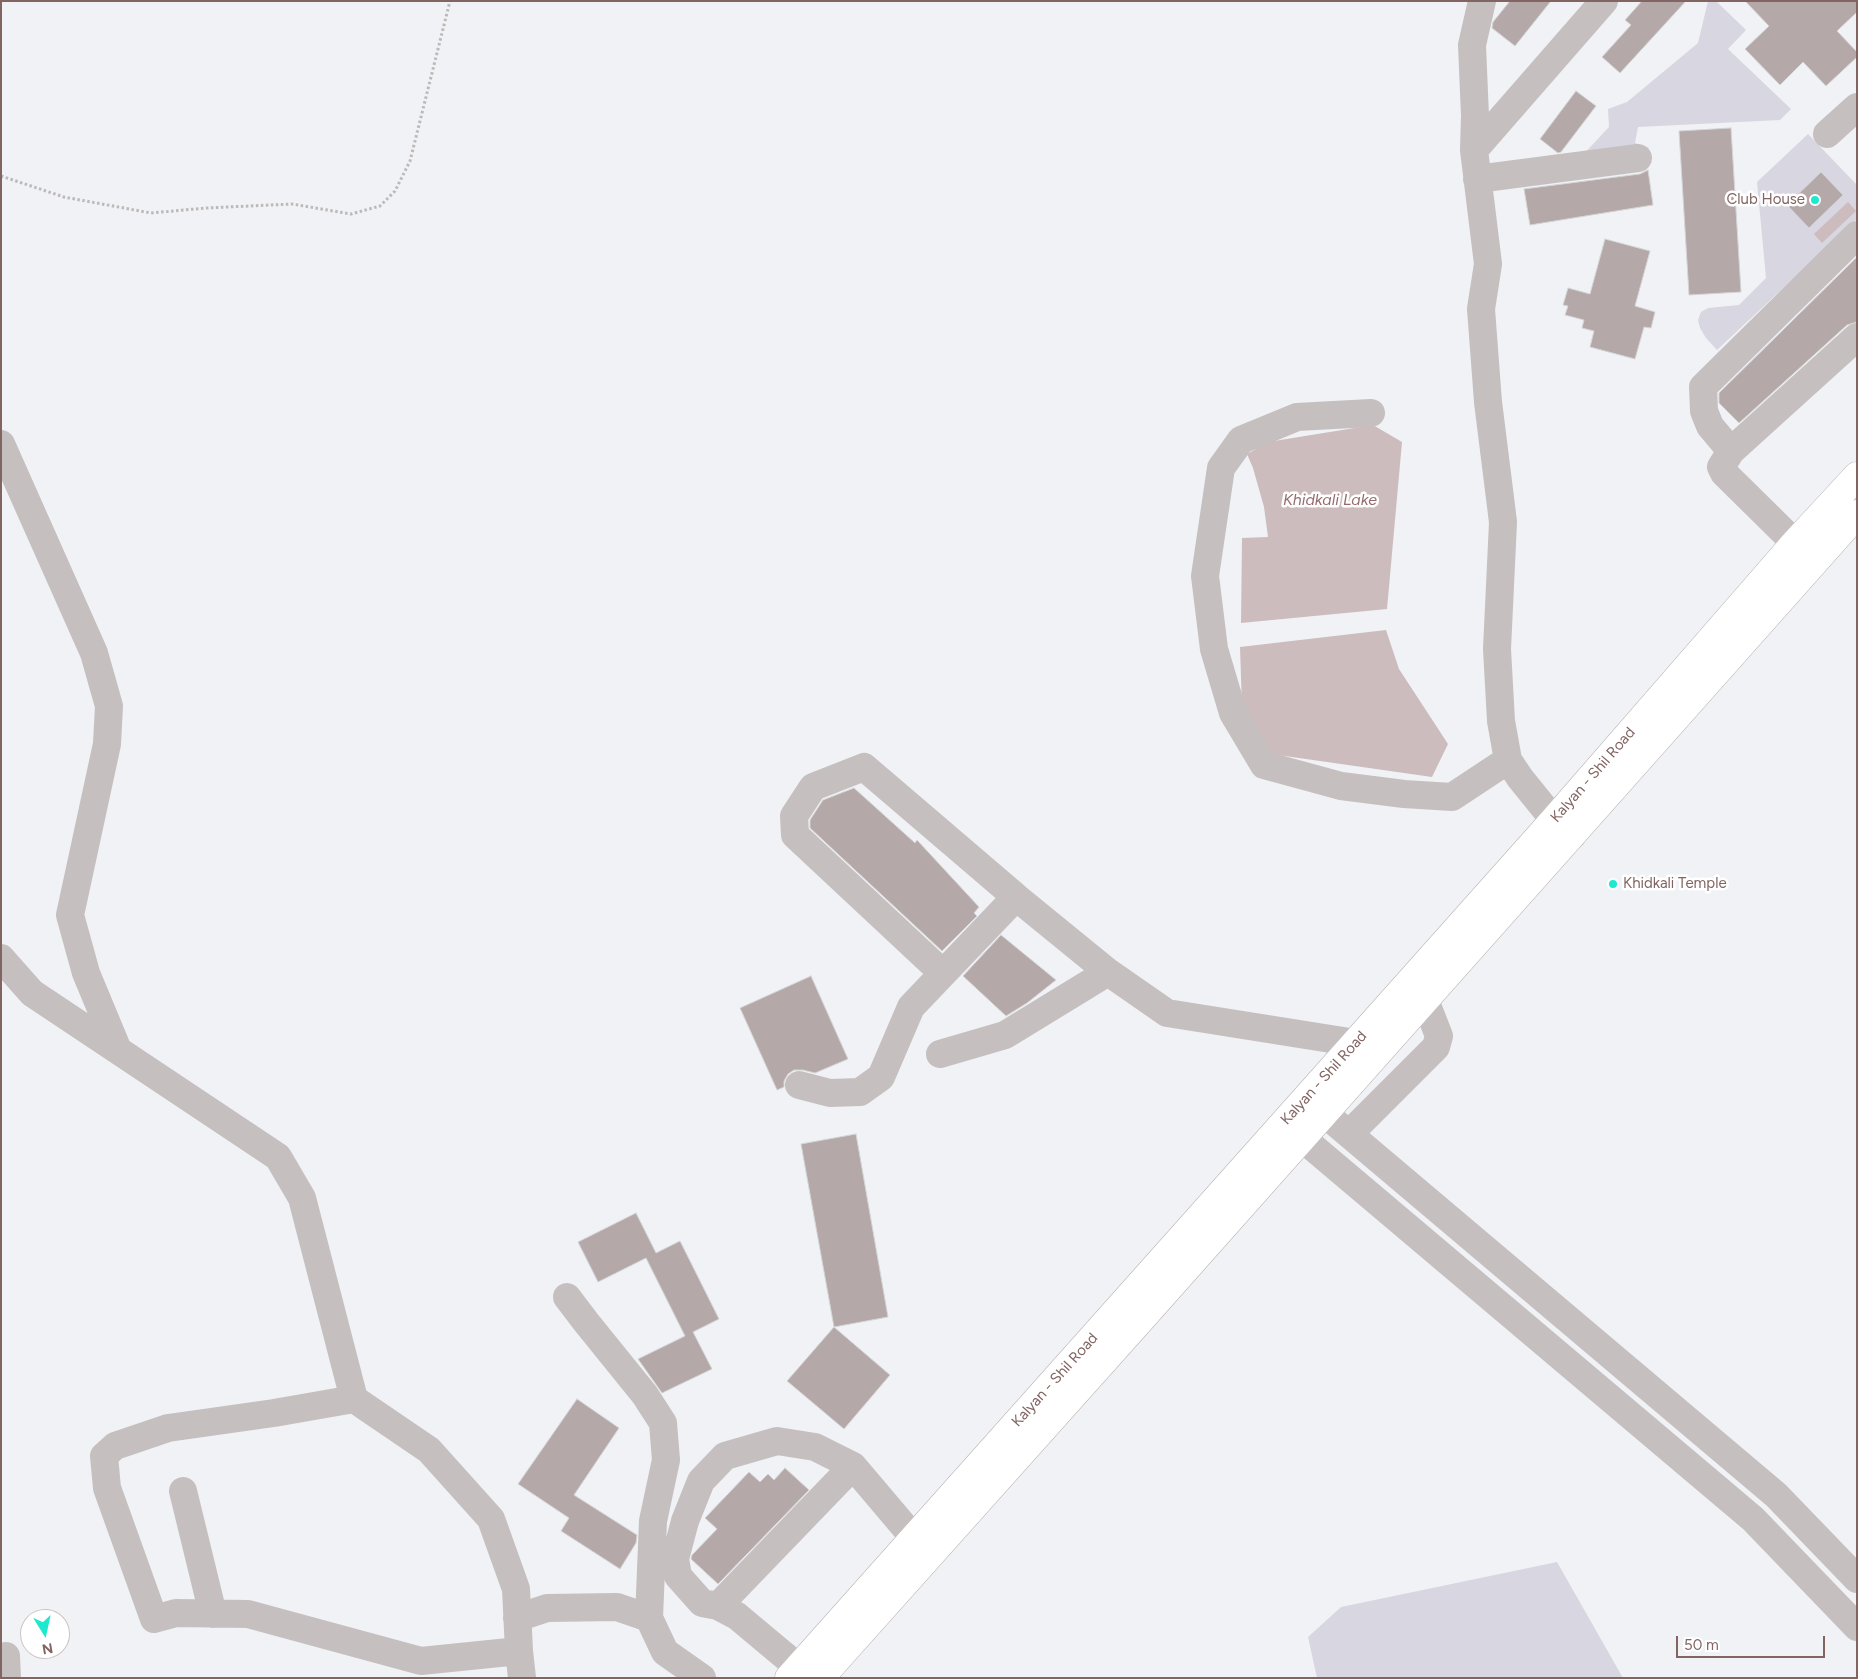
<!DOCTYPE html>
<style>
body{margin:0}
#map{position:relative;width:1858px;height:1679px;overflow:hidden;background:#f0f2f5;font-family:Figtree,sans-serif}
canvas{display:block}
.frame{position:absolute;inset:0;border:2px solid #826562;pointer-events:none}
.north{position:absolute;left:20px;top:1609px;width:50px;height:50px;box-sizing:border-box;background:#fff;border:1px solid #cdc1c0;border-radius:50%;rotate:170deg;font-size:14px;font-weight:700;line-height:20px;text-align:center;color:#826562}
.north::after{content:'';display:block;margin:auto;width:18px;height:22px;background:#1ce9ce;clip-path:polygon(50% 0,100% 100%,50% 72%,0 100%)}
.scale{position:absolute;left:1676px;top:1636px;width:149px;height:22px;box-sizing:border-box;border:2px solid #826562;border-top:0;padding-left:6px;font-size:15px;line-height:18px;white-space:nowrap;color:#826562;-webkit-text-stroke:4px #fff;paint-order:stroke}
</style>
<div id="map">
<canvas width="1858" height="1679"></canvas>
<div class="frame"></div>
<div class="north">N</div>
<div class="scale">50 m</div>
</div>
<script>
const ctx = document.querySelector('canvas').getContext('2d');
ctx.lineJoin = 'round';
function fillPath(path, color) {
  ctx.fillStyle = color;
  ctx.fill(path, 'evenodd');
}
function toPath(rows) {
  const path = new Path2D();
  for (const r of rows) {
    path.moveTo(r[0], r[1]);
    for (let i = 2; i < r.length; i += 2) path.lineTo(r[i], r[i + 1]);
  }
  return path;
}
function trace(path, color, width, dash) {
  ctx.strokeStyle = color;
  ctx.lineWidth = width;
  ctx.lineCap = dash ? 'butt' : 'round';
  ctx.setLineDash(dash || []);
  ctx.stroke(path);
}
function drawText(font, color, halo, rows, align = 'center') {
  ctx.font = font + ' Figtree,sans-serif';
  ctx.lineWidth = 5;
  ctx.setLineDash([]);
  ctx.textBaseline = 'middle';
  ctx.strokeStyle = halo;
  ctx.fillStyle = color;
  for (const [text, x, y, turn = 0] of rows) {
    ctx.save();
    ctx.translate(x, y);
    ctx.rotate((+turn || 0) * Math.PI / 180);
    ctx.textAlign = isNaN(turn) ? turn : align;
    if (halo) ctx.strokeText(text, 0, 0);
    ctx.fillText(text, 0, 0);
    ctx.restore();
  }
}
fillPath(toPath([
 [1708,1,1716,1,1746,30,1728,49,1791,109,1780,120,1638,127,1635,143,1650,148,1579,159,1609,127,1608,109,1627,102,1698,43],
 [1808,134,1857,185,1857,219,1717,350,1706,338,1700,328,1698,320,1701,312,1708,308,1739,305,1766,278,1757,182],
 [1557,1562,1623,1678,1317,1678,1308,1637,1341,1607]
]), '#d8d6e1');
fillPath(toPath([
 [1848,202,1856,211,1822,243,1814,234],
 [1373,425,1402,442,1387,609,1241,623,1242,538,1268,537,1264,507,1253,468,1247,454,1268,442],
 [1386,630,1399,669,1448,744,1432,777,1271,754,1242,708,1240,647]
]), '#ccbcbd');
const building = toPath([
 [1510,1,1551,1,1515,46,1492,28,1493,22,1510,1],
 [1642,1,1686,1,1620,73,1602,57,1631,25,1625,20,1642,1],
 [1745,1,1857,1,1857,12,1837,31,1857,52,1857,57,1826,86,1803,62,1780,85,1745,49,1769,26,1745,1],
 [1576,91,1596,106,1561,152,1558,153,1540,139,1576,91],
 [1731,128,1741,292,1689,295,1679,131,1731,128],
 [1648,170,1653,205,1530,225,1524,189,1640,174,1648,170],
 [1821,172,1843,195,1809,228,1787,205,1821,172],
 [1605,239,1650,251,1635,306,1655,312,1651,328,1644,327,1635,359,1590,347,1594,331,1582,328,1584,320,1565,315,1568,306,1563,305,1568,288,1590,294,1605,239],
 [1857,257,1857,322,1847,325,1739,423,1719,403,1719,393,1857,257],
 [854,788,915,843,917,840,979,907,974,913,977,916,942,951,810,828,810,820,823,800,854,788],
 [1001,935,1056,980,1027,1003,1006,1016,963,976,1001,935],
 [811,976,848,1059,815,1073,803,1070,794,1070,788,1074,784,1081,784,1087,777,1090,740,1008,811,976],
 [856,1134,888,1317,834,1327,801,1144,856,1134],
 [636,1213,656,1253,680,1241,719,1319,693,1332,712,1369,662,1393,638,1359,685,1336,646,1258,598,1282,578,1242,636,1213],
 [834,1327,890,1375,844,1429,787,1381,834,1327],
 [577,1399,619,1428,574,1495,637,1535,636,1543,620,1569,561,1531,569,1518,518,1484,577,1399],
 [785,1468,809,1490,718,1584,691,1559,692,1555,717,1529,705,1518,749,1472,760,1482,768,1474,774,1480,785,1468]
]);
fillPath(building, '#b5a8a8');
trace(building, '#d3d4d6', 1);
const major = toPath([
 [789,1678,1554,820,1795,543,1857,476],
 [820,1678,1143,1317,1857,514]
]);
trace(major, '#bab3b2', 29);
trace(toPath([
 [1,176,64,197,151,213,206,208,292,204,351,214,380,206,395,191,410,161,450,1]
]), '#beb9b9', 3, [2.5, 2.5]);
trace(toPath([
 [1482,1,1472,45,1475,116,1474,150,1488,264,1481,309,1488,402,1503,522,1497,649,1501,721,1508,760,1520,778,1554,820,1572,836],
 [1827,134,1857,107],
 [1474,150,1604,1],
 [1477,179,1638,158],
 [1371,413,1297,417,1241,440,1221,468,1205,576,1214,649,1233,713,1264,765,1341,786,1404,794,1452,797,1508,760],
 [1,444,94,653,109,706,107,744,70,915,86,973,118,1050],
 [1731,451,1710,426,1704,411,1703,387,1857,235],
 [1795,543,1724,473,1721,467,1731,451,1857,337],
 [1,958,32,993,278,1157,302,1198,354,1399,429,1450,491,1519,516,1589,519,1651,522,1678],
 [932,963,795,835,794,816,813,787,864,767,1016,897,1108,972],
 [940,1054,1005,1035,1108,972,1167,1013,1356,1043],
 [799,1085,830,1093,860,1092,881,1077,911,1007,1016,897],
 [1324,1113,1776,1495,1857,1579],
 [1349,1134,1436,1047,1439,1036,1425,1000],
 [1302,1138,1753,1519,1857,1627],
 [567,1297,586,1322,645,1395,663,1423,666,1460,653,1521,649,1618,665,1652,702,1678],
 [354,1399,274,1413,168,1428,115,1446,104,1456,107,1488,154,1619,176,1613,248,1614,421,1661,519,1651],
 [183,1491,213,1614],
 [718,1606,853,1466],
 [517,1618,547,1608,617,1607,649,1618],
 [6,1656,7,1678],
 [798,1667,737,1616,718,1606,702,1603,678,1576,675,1559,685,1521,701,1481,725,1456,777,1441,815,1447,853,1466,914,1538]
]), '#c6bfbf', 28);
trace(major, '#fff', 28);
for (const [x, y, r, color] of [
 [1815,200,5,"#1ce9ce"],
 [1613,884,5,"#1ce9ce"]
]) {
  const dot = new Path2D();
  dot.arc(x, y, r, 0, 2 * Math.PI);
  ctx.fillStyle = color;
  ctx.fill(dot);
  trace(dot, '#fff', 2);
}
drawText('15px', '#826562', '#fff', [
 ["Club House",1805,200],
 ["Khidkali Temple",1623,884,"left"]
], 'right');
drawText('15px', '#826562', '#fff', [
 ["Kalyan - Shil Road",1593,775,-49],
 ["Kalyan - Shil Road",1324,1078,-48],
 ["Kalyan - Shil Road",1055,1380,-48]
]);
drawText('italic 16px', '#956c70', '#fff', [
 ["Khidkali Lake",1330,500]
]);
</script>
